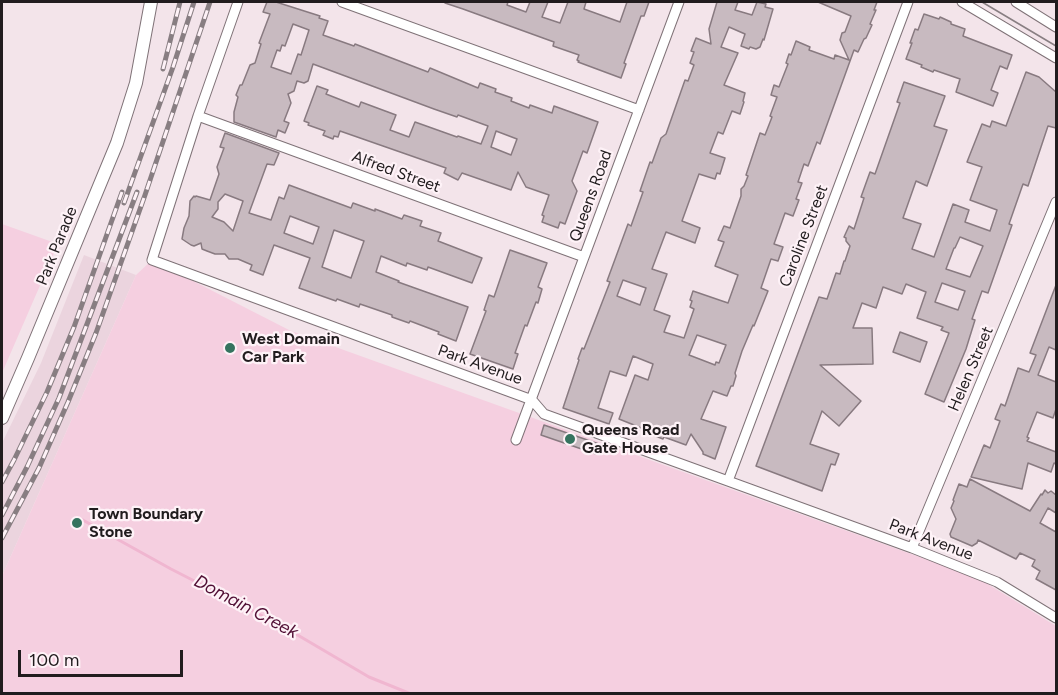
<!DOCTYPE html>
<style>
body{margin:0}
#map{position:relative;width:1058px;height:695px;overflow:hidden;background:#f3e4ea;font-family:Figtree,sans-serif}
canvas{display:block}
.frame{position:absolute;inset:0;border:3px solid #211c1e;pointer-events:none}
.scale{position:absolute;left:18px;top:650px;width:165px;height:27px;box-sizing:border-box;border:3px solid #211c1e;border-top:0;padding-left:8px;font-size:18px;line-height:21px;white-space:nowrap;color:#211c1e;-webkit-text-stroke:4px #fef2f7;paint-order:stroke}
</style>
<div id="map">
<canvas width="1058" height="695"></canvas>
<div class="frame"></div>
<div class="scale">100 m</div>
</div>
<script>
const ctx = document.querySelector('canvas').getContext('2d');
ctx.lineJoin = 'round';
function fillPath(path, color) {
  ctx.fillStyle = color;
  ctx.fill(path, 'evenodd');
}
function toPath(rows) {
  const path = new Path2D();
  for (const r of rows) {
    path.moveTo(r[0], r[1]);
    for (let i = 2; i < r.length; i += 2) path.lineTo(r[i], r[i + 1]);
  }
  return path;
}
function trace(path, color, width, dash) {
  ctx.strokeStyle = color;
  ctx.lineWidth = width;
  ctx.lineCap = dash ? 'butt' : 'round';
  ctx.setLineDash(dash || []);
  ctx.stroke(path);
}
function drawText(font, color, halo, rows, align = 'center') {
  ctx.font = font + ' Figtree,sans-serif';
  ctx.lineWidth = 4.5;
  ctx.setLineDash([]);
  ctx.textBaseline = 'middle';
  ctx.strokeStyle = halo;
  ctx.fillStyle = color;
  for (const [text, x, y, turn = 0] of rows) {
    ctx.save();
    ctx.translate(x, y);
    ctx.rotate((+turn || 0) * Math.PI / 180);
    ctx.textAlign = isNaN(turn) ? turn : align;
    if (halo) ctx.strokeText(text, 0, 0);
    ctx.fillText(text, 0, 0);
    ctx.restore();
  }
}
fillPath(toPath([
 [84,255,136,275,2,576,2,443,41,363]
]), '#ebd4de');
fillPath(toPath([
 [2,224,58,244,2,373],
 [152,260,291,331,978,578,1056,626,1056,693,2,694,2,576,136,275]
]), '#f5cfe0');
trace(toPath([
 [81,519,171,569,284,627,369,677,411,694]
]), '#f0b6d0', 3);
const building = toPath([
 [267,2,276,2,320,16,319,18,328,21,323,35,354,46,355,44,428,72,430,68,478,88,480,83,496,89,495,92,512,98,511,101,529,108,530,105,552,113,554,106,598,122,587,153,583,151,572,181,577,191,565,224,560,222,558,228,542,222,544,216,542,215,549,195,526,187,518,172,511,190,462,173,458,180,444,173,446,168,340,131,338,137,334,136,333,139,323,135,325,131,308,125,309,123,304,121,317,86,328,90,326,94,359,107,361,102,396,115,390,130,409,137,415,122,457,137,458,136,481,144,488,126,458,115,457,117,434,109,313,64,308,81,304,83,297,81,294,91,288,94,291,103,284,121,289,123,285,133,278,130,276,137,234,122,234,112,238,97,236,95,240,85,242,85,250,65,255,63,261,44,259,43,270,14,263,12,267,2],
 [293,24,309,30,301,55,298,54,291,74,271,67,277,50,280,51,282,45,285,46,293,24],
 [496,131,517,139,511,155,491,147,496,131],
 [445,2,508,2,507,5,526,12,530,2,548,2,542,17,560,23,568,2,586,2,584,9,620,22,627,2,649,2,644,16,641,16,624,63,626,64,621,78,578,62,579,61,577,60,579,55,553,46,554,42,463,9,445,3,445,2],
 [717,2,738,2,735,10,752,15,757,2,766,4,765,7,773,9,764,40,763,39,760,47,756,49,750,47,749,49,741,46,745,34,729,27,721,47,738,53,724,85,745,93,743,101,744,102,740,114,732,111,723,134,718,132,710,153,725,158,720,174,717,173,715,179,699,174,682,221,700,228,695,243,666,232,652,269,667,274,654,310,670,316,664,332,684,338,694,309,690,307,692,301,690,300,693,291,728,303,738,275,715,266,724,242,718,240,724,226,730,228,741,196,741,189,744,186,748,176,746,175,760,133,765,135,772,117,770,116,777,97,771,95,774,85,779,87,788,64,786,63,789,54,791,55,796,41,810,47,809,50,834,59,835,55,849,60,840,40,842,33,845,32,851,16,818,2,877,2,874,10,876,10,870,24,872,25,866,38,864,39,858,52,854,50,820,144,817,142,808,166,804,164,798,182,802,183,796,199,799,200,793,216,785,213,774,244,783,247,778,261,771,259,761,288,768,291,754,326,753,325,742,351,735,373,736,376,733,386,731,386,727,396,713,391,701,419,726,427,715,459,703,454,703,452,691,434,686,445,664,437,663,439,643,431,644,429,619,419,635,375,648,380,653,364,633,356,626,376,610,371,598,408,613,413,609,424,563,408,579,360,578,359,582,348,584,349,610,282,607,281,628,224,631,226,643,192,640,191,650,162,652,163,661,138,666,134,685,80,688,81,694,65,690,63,694,52,691,51,696,38,711,44,709,29,717,2],
 [623,280,646,288,640,305,617,296,623,280],
 [697,335,726,345,719,363,716,362,715,365,689,355,697,335],
 [924,14,939,19,940,17,951,22,951,24,965,29,963,36,1012,55,1007,69,1000,66,991,90,998,93,993,106,956,92,960,79,934,70,933,72,921,67,922,65,906,59,912,43,910,43,915,29,918,30,924,14],
 [1026,72,1039,77,1056,92,1056,128,1048,126,1028,186,1023,184,1009,224,1012,225,988,293,982,291,972,319,975,320,966,349,944,402,925,394,949,333,941,330,943,327,917,318,926,292,906,284,902,294,883,287,876,308,862,303,853,328,872,328,873,364,820,365,861,401,839,426,822,411,810,444,839,454,835,465,831,464,822,491,756,466,819,297,827,299,836,273,840,274,844,261,845,261,850,246,846,241,846,238,844,237,849,226,854,229,864,198,861,197,870,172,875,174,900,103,897,102,904,82,945,96,934,126,947,130,927,186,916,181,903,218,921,224,912,249,934,257,953,204,969,210,965,222,990,231,997,210,970,200,982,167,967,162,982,124,990,127,992,121,1006,126,1026,72],
 [960,237,983,246,970,277,946,269,954,248,955,248,960,237],
 [942,283,965,291,958,310,935,302,942,283],
 [225,133,279,153,274,165,267,164,249,213,271,220,279,197,284,199,289,185,351,208,353,203,375,211,375,209,402,219,404,215,422,221,420,226,441,233,438,241,482,258,472,283,428,267,427,270,407,263,406,266,381,256,376,272,399,281,398,282,468,307,456,341,438,334,439,332,410,321,409,323,392,317,392,315,360,304,359,307,337,299,336,301,299,288,310,258,274,245,263,275,250,270,252,265,238,259,229,259,225,254,215,254,207,251,202,249,201,243,194,246,191,245,182,239,184,228,189,216,190,201,194,196,195,197,196,196,210,200,219,174,217,167,224,148,220,147,225,133],
 [225,194,243,201,233,231,224,222,212,217,218,209,218,202,225,194],
 [290,216,319,227,313,244,284,233,290,216],
 [334,230,364,241,351,278,322,267,334,230],
 [510,250,547,263,538,287,542,289,538,303,536,302,527,326,525,325,515,353,518,354,513,369,470,354,486,311,484,310,489,295,494,297,510,250],
 [1056,285,1056,350,1049,347,1038,375,1056,382,1056,409,1053,418,1037,412,1027,437,1029,438,1027,441,1056,452,1056,464,1054,463,1051,472,1028,463,1022,489,971,477,984,445,990,448,1000,421,995,419,1001,404,1005,406,1018,368,1029,372,1036,355,1030,353,1056,285],
 [900,332,927,342,920,362,893,352,900,332],
 [544,425,599,444,596,454,541,435,544,425],
 [970,479,1030,511,1041,494,1042,495,1045,490,1048,493,1051,491,1056,495,1056,513,1048,508,1040,523,1056,532,1056,590,1036,579,1040,571,1032,566,1035,560,1020,553,1016,559,978,540,977,543,972,546,951,537,950,534,956,519,951,508,954,501,953,500,959,484,967,487,970,479]
]);
fillPath(building, '#c8bac0');
trace(building, '#887a80', 1.5);
const minor = toPath([
 [238,2,198,116,152,260,532,400,544,414,912,548,997,582,1056,618],
 [342,2,639,110],
 [962,2,1056,58],
 [1016,2,1056,27],
 [198,116,584,257],
 [516,440,679,2],
 [728,481,908,2],
 [912,548,1056,202]
]);
const tertiary = toPath([
 [2,418,28,358,117,143,136,83,151,2]
]);
trace(minor, '#7f7277', 11);
trace(tertiary, '#7f7277', 14);
trace(minor, '#fff', 9);
trace(tertiary, '#fff', 12);
trace(toPath([
 [982,2,1056,46]
]), '#887e82', 1.5);
const rail = toPath([
 [163,69,180,2],
 [124,203,173,67,194,2],
 [2,482,14,460,47,392,74,327,122,192],
 [2,515,27,467,59,398,137,192],
 [2,538,39,468,68,402,96,333,145,195,210,2]
]);
trace(rail, '#887e82', 5);
trace(rail, '#fef2f7', 3, [9]);
for (const [x, y, r, color] of [
 [230,348,6,"#35735f"],
 [570,439,6,"#35735f"],
 [77,523,6,"#35735f"]
]) {
  const dot = new Path2D();
  dot.arc(x, y, r, 0, 2 * Math.PI);
  ctx.fillStyle = color;
  ctx.fill(dot);
  trace(dot, '#fef2f7', 2);
}
drawText('16px', '#211c1e', '#fef2f7', [
 ["Alfred Street",396,172,20],
 ["Queens Road",591,196,-70],
 ["Caroline Street",804,236,-69],
 ["Park Parade",57,246,-68],
 ["Park Avenue",480,365,20],
 ["Helen Street",971,369,-67],
 ["Park Avenue",931,540,21]
]);
drawText('bold 16px', '#211c1e', '#fef2f7', [
 ["West Domain",242,339],
 ["Car Park",242,357],
 ["Queens Road",582,430],
 ["Gate House",582,448],
 ["Town Boundary",89,514],
 ["Stone",89,532]
], 'left');
drawText('italic 18px', '#510f35', '#fef2f7', [
 ["Domain Creek",246,607,28]
]);
</script>
